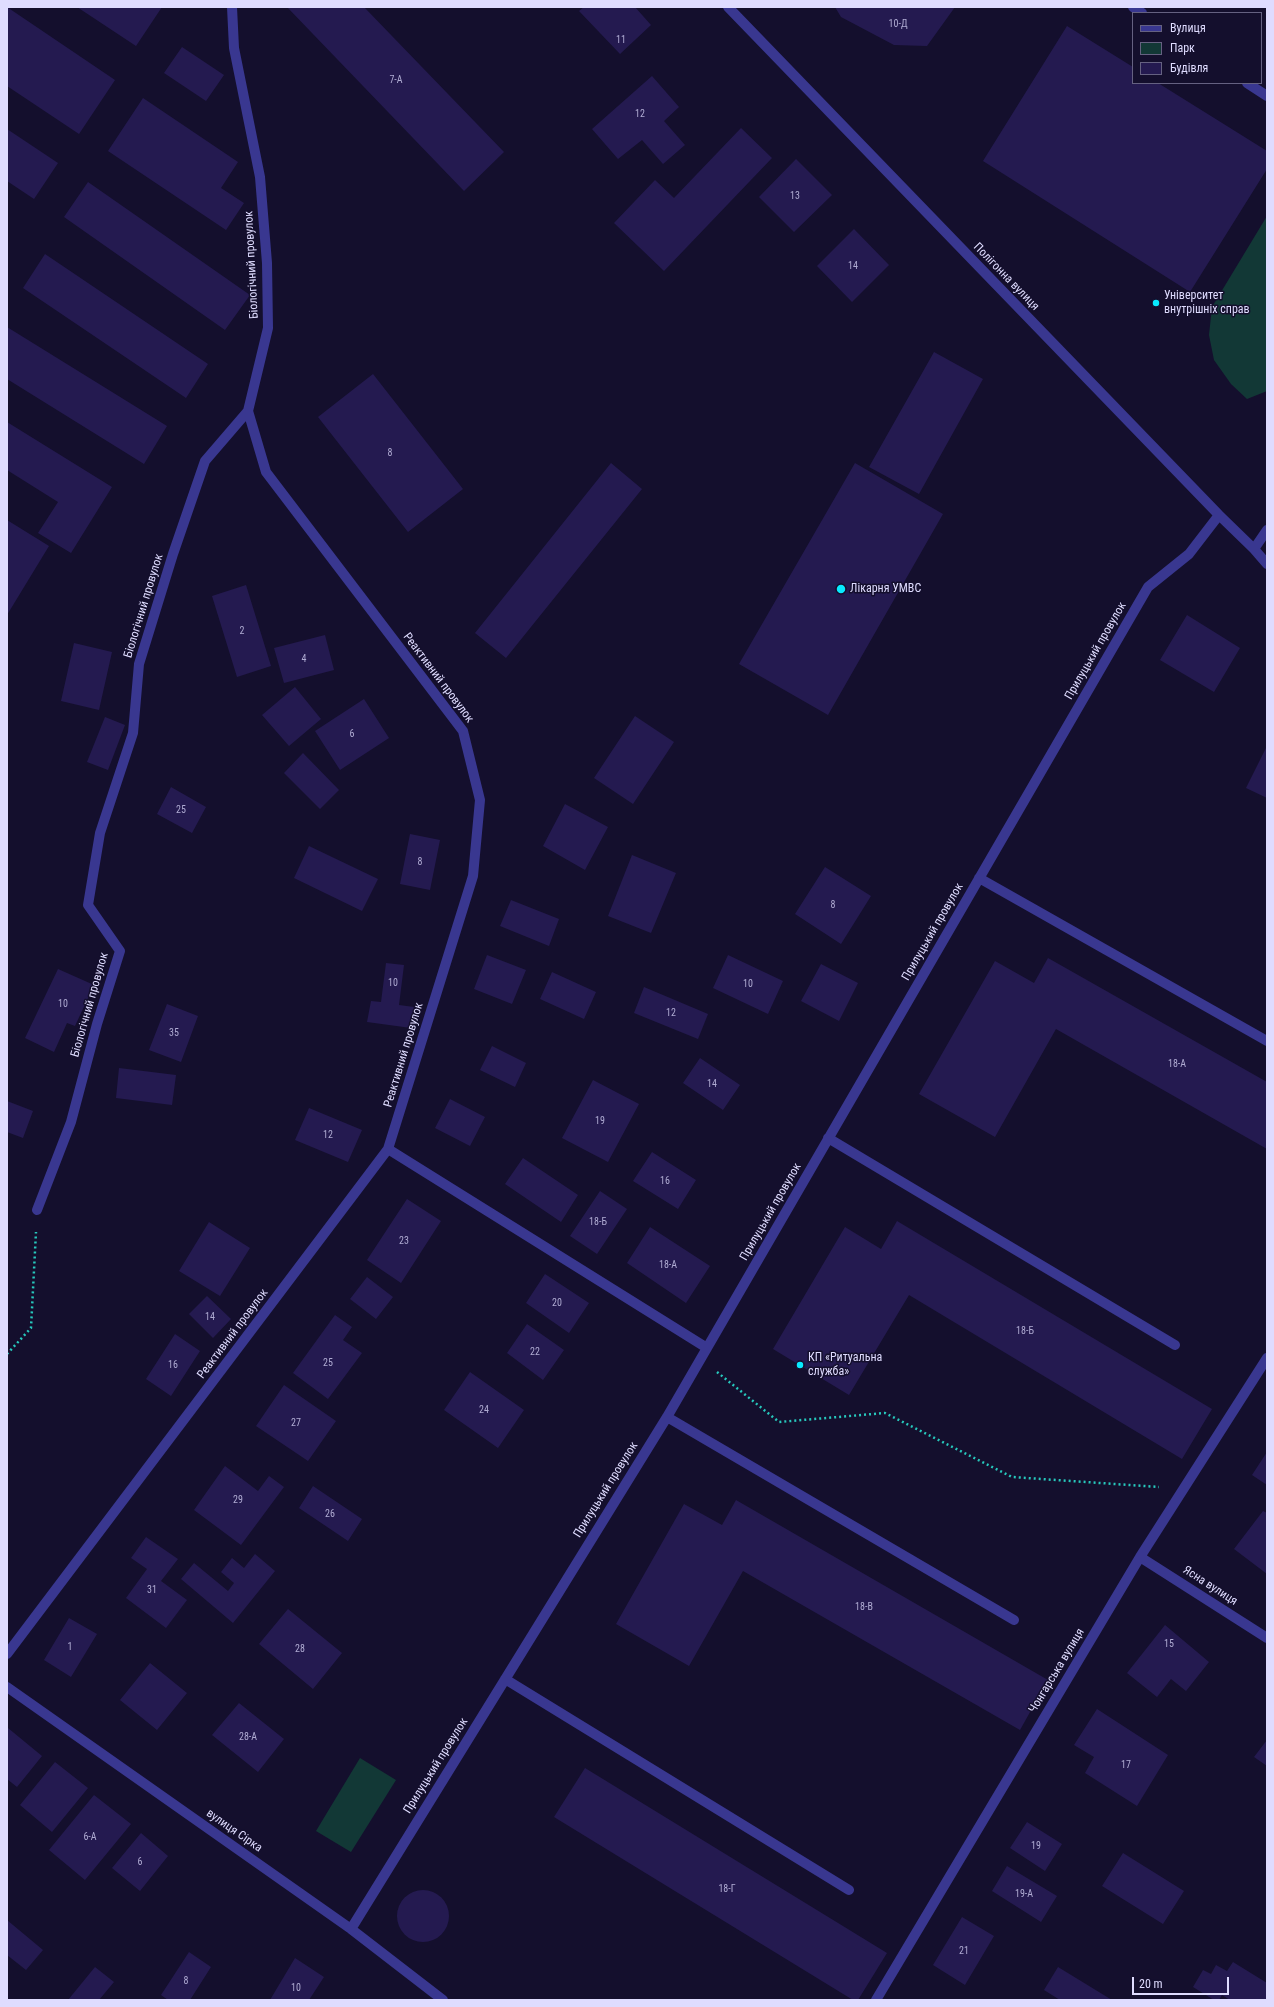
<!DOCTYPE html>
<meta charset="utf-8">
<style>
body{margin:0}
#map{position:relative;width:1274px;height:2007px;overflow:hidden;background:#140f2d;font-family:"Roboto Condensed",sans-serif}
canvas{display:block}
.frame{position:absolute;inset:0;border:8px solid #dfdcff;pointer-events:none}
.legend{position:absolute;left:1132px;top:12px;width:130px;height:72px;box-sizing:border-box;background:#140f2d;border:1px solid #656181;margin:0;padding:5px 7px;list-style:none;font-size:12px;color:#dfdcff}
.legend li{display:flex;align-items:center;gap:8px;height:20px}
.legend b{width:20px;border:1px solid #656181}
.scale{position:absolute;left:1132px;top:1977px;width:97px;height:18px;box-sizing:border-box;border:2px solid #dfdcff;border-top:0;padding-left:5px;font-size:12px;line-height:14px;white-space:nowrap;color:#dfdcff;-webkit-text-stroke:3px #140f2d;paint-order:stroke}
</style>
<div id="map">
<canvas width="1274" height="2007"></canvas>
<div class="frame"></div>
<ul class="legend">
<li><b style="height:5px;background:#393790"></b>Вулиця</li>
<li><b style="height:11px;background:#123836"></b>Парк</li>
<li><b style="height:11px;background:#241a50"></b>Будівля</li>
</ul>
<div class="scale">20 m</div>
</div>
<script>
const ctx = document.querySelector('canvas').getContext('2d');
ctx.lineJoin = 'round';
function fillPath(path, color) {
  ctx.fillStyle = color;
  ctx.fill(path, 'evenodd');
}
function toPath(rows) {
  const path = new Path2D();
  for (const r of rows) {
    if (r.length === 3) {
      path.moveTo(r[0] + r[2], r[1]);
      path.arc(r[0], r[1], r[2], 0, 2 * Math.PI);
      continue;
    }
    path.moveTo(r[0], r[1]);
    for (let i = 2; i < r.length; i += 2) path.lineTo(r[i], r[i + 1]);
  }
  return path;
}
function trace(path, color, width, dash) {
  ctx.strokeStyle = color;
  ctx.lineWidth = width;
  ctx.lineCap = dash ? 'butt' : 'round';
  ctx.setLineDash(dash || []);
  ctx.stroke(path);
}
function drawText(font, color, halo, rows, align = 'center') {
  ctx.font = font + ' "Roboto Condensed",sans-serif';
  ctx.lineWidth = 3;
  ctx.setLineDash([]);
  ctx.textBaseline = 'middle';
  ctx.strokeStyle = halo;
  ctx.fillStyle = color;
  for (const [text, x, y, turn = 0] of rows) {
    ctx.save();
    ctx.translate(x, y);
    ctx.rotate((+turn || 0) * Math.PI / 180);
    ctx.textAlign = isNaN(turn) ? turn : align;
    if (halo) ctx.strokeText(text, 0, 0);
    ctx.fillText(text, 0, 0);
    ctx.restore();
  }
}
fillPath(toPath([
 [1267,216,1267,391,1247,399,1231,384,1214,360,1209,335,1212,307],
 [360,1758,396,1780,351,1852,316,1831]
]), '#123836');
fillPath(toPath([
 [7,7,115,80,79,134,7,86],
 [77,7,162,7,136,46],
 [287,7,364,7,504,152,464,191],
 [584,7,635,7,651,25,620,54,579,11],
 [835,7,955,7,927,46,894,45,841,17],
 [1067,26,1133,67,1133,83,1158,83,1267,151,1267,169,1190,292,983,161],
 [182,47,224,75,206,101,164,73],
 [652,76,679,107,664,121,685,145,663,164,642,140,618,159,592,129],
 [143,98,238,162,221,188,244,203,226,230,108,151],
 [741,128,772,158,664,271,614,223,655,180,674,198],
 [7,129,58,163,34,199,7,181],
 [796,159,832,195,794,232,759,197],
 [88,182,250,295,225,330,64,217],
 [854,229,889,265,852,302,817,266],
 [45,254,208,364,186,398,23,288],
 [7,327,167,426,144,464,7,379],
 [934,352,983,379,919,494,869,467],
 [373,374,463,489,408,532,318,417],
 [7,422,112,487,71,553,38,533,58,502,7,470],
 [611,463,642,489,506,658,475,633],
 [855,463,943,514,828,715,739,664],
 [7,520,49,546,7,615],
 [246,585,271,666,237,677,212,596],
 [1187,615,1240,648,1214,692,1160,660],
 [325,635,334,670,284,683,274,648],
 [74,643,112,652,99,710,61,701],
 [295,687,321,719,289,746,262,715],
 [364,699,389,738,340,770,315,731],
 [635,716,674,742,633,804,594,778],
 [105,717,125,725,108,770,87,762],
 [1267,746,1267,798,1246,788],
 [303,753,339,790,320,809,284,773],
 [171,787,206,807,192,833,157,814],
 [565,804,608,827,585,870,543,846],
 [410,834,440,840,430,890,400,884],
 [309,846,378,879,362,911,294,878],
 [632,855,676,873,651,933,608,916],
 [825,867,871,896,841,944,795,914],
 [511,900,559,919,549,946,500,926],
 [487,955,526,970,512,1004,474,989],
 [728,955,783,981,768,1014,713,988],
 [1048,958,1267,1082,1267,1149,1056,1029,995,1137,919,1094,995,961,1034,983],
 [386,963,404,965,399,1005,414,1007,411,1028,367,1022,371,1001,381,1002],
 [821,964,858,983,839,1021,801,1001],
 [58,969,94,985,75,1026,67,1023,54,1052,25,1038],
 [552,972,596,992,584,1019,540,999],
 [644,987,708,1014,698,1039,634,1013],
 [167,1004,198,1016,181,1062,149,1050],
 [492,1046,526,1063,515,1087,480,1070],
 [700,1058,740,1085,723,1110,683,1083],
 [119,1068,176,1075,172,1105,116,1098],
 [593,1080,639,1104,608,1162,562,1138],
 [450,1099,485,1117,470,1146,435,1128],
 [7,1101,33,1111,23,1138,7,1132],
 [309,1108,362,1130,348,1162,295,1140],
 [652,1152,696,1180,678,1209,633,1181],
 [523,1158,578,1195,561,1222,505,1184],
 [600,1191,627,1209,597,1254,570,1236],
 [407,1199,441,1221,401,1283,367,1260],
 [897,1221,1212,1409,1182,1459,909,1295,849,1395,773,1349,845,1227,881,1249],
 [209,1222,250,1248,220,1296,179,1271],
 [650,1227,710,1266,686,1303,627,1263],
 [545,1274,589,1303,569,1333,526,1303],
 [367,1277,393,1297,376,1319,350,1299],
 [207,1296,231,1319,213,1338,189,1314],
 [335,1315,352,1327,343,1340,362,1353,328,1399,293,1373],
 [527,1324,564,1350,543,1380,507,1353],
 [175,1334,200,1351,171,1396,146,1379],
 [470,1372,524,1410,498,1448,444,1410],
 [284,1385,336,1421,308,1461,256,1426],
 [1267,1452,1267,1485,1252,1475],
 [225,1466,258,1491,269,1476,284,1487,241,1545,194,1510],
 [313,1486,362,1519,348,1541,299,1508],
 [736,1500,1048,1680,1020,1730,743,1571,689,1666,616,1624,684,1504,722,1525],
 [1263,1511,1267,1513,1267,1574,1234,1549],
 [146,1537,178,1559,161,1581,187,1600,166,1628,126,1598,147,1569,131,1558],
 [255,1554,275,1571,233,1623,181,1579,194,1563,228,1591,234,1583,221,1572,232,1558,244,1568],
 [288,1609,342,1653,313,1689,259,1644],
 [69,1618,97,1634,71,1677,44,1660],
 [1165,1625,1209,1662,1186,1691,1171,1679,1157,1697,1127,1673],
 [150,1663,187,1693,157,1730,120,1700],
 [239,1703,284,1739,258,1772,212,1735],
 [1097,1709,1168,1755,1137,1806,1085,1773,1094,1757,1074,1745],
 [8,1728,42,1756,17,1787,7,1779],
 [1267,1740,1267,1766,1254,1757],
 [55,1762,88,1788,52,1832,20,1805],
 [585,1768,887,1953,858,2000,853,2000,554,1817],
 [94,1795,131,1824,85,1880,49,1850],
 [1027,1822,1062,1844,1045,1871,1010,1848],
 [141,1833,168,1856,140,1891,112,1868],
 [1123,1853,1184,1891,1163,1924,1102,1886],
 [1007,1866,1057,1896,1041,1922,992,1891],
 [423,1916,26],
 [962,1917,994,1936,965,1985,933,1965],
 [7,1920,43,1950,26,1970,7,1955],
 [189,1952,211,1967,190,2000,168,2000,161,1995],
 [295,1958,324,1977,309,2000,270,2000],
 [1233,1962,1267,1983,1267,2000,1230,2000,1222,1995,1219,2000,1214,2000,1193,1987,1203,1970,1211,1974,1216,1965,1227,1971],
 [95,1967,114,1982,99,2000,68,2000],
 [1058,1967,1112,2000,1060,2000,1044,1990]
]), '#241a50');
trace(toPath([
 [7,1354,31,1328,36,1232],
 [717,1372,779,1422,885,1413,1012,1477,1159,1487]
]), '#27c8bc', 2.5, [2, 3]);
trace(toPath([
 [728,7,1219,515,1254,549,1267,564],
 [1133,7,1142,13],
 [1247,83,1267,96],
 [1254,549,1267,530],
 [979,878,1267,1041],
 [828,1138,1175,1345],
 [388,1149,707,1348],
 [37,1210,71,1122,97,1024,120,951,88,905,100,833,133,733,139,664,173,554,205,461,248,411,268,328,267,263,260,177,234,48,232,7],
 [667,1417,1014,1620],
 [1140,1557,1267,1638],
 [7,1654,388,1149,473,876,480,800,463,731,266,472,248,411],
 [505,1679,849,1890],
 [7,1687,351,1929,443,2000],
 [351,1929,667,1417,1148,587,1189,554,1219,515],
 [876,2000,1140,1557,1267,1358]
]), '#393790', 10);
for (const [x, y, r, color] of [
 [1156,303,4,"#08eaff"],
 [841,589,5,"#08eaff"],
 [800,1365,4,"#08eaff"]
]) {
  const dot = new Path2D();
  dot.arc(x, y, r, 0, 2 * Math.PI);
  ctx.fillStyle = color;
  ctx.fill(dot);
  trace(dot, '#140f2d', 1.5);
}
drawText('10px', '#b0acd3', null, [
 ["10-Д",898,24],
 ["11",621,40],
 ["7-А",396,80],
 ["12",640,114],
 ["13",795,196],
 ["14",853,266],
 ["8",390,453],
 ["2",242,631],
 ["4",304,659],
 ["6",352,734],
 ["25",181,810],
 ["8",420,862],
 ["8",833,905],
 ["10",393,983],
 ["10",748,984],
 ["10",63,1004],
 ["12",671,1013],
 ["35",174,1033],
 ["18-А",1177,1064],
 ["14",712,1084],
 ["19",600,1121],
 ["12",328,1135],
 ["16",665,1181],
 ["18-Б",598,1222],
 ["23",404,1241],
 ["18-А",668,1265],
 ["20",557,1303],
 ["14",210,1317],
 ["18-Б",1025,1331],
 ["22",535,1352],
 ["25",328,1363],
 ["16",173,1365],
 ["24",484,1410],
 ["27",296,1423],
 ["29",238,1500],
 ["26",330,1514],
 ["31",152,1590],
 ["18-В",864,1607],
 ["15",1169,1644],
 ["1",70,1647],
 ["28",300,1649],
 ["28-А",248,1737],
 ["17",1126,1765],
 ["6-А",90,1837],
 ["19",1036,1846],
 ["6",140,1862],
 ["18-Г",727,1889],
 ["19-А",1024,1894],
 ["21",964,1951],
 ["8",186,1981],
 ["10",296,1988]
]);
drawText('12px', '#dfdcff', '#140f2d', [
 ["Біологічний провулок",252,265,-93],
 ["Полігонна вулиця",1006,277,46],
 ["Біологічний провулок",144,606,-73],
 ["Прилуцький провулок",1096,651,-60],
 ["Реактивний провулок",438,678,53],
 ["Прилуцький провулок",933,932,-60],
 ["Біологічний провулок",90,1005,-74],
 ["Реактивний провулок",404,1055,-73],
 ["Прилуцький провулок",771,1212,-60],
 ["Реактивний провулок",233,1334,-53],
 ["Прилуцький провулок",606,1490,-58],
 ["Ясна вулиця",1210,1586,33],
 ["Чонгарська вулиця",1057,1671,-59],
 ["Прилуцький провулок",436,1766,-58],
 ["вулиця Сірка",234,1831,35]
]);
drawText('12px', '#dfdcff', '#140f2d', [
 ["Університет",1164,296],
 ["внутрішніх справ",1164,310],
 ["Лікарня УМВС",850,589],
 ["КП «Ритуальна",808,1358],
 ["служба»",808,1372]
], 'left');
</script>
